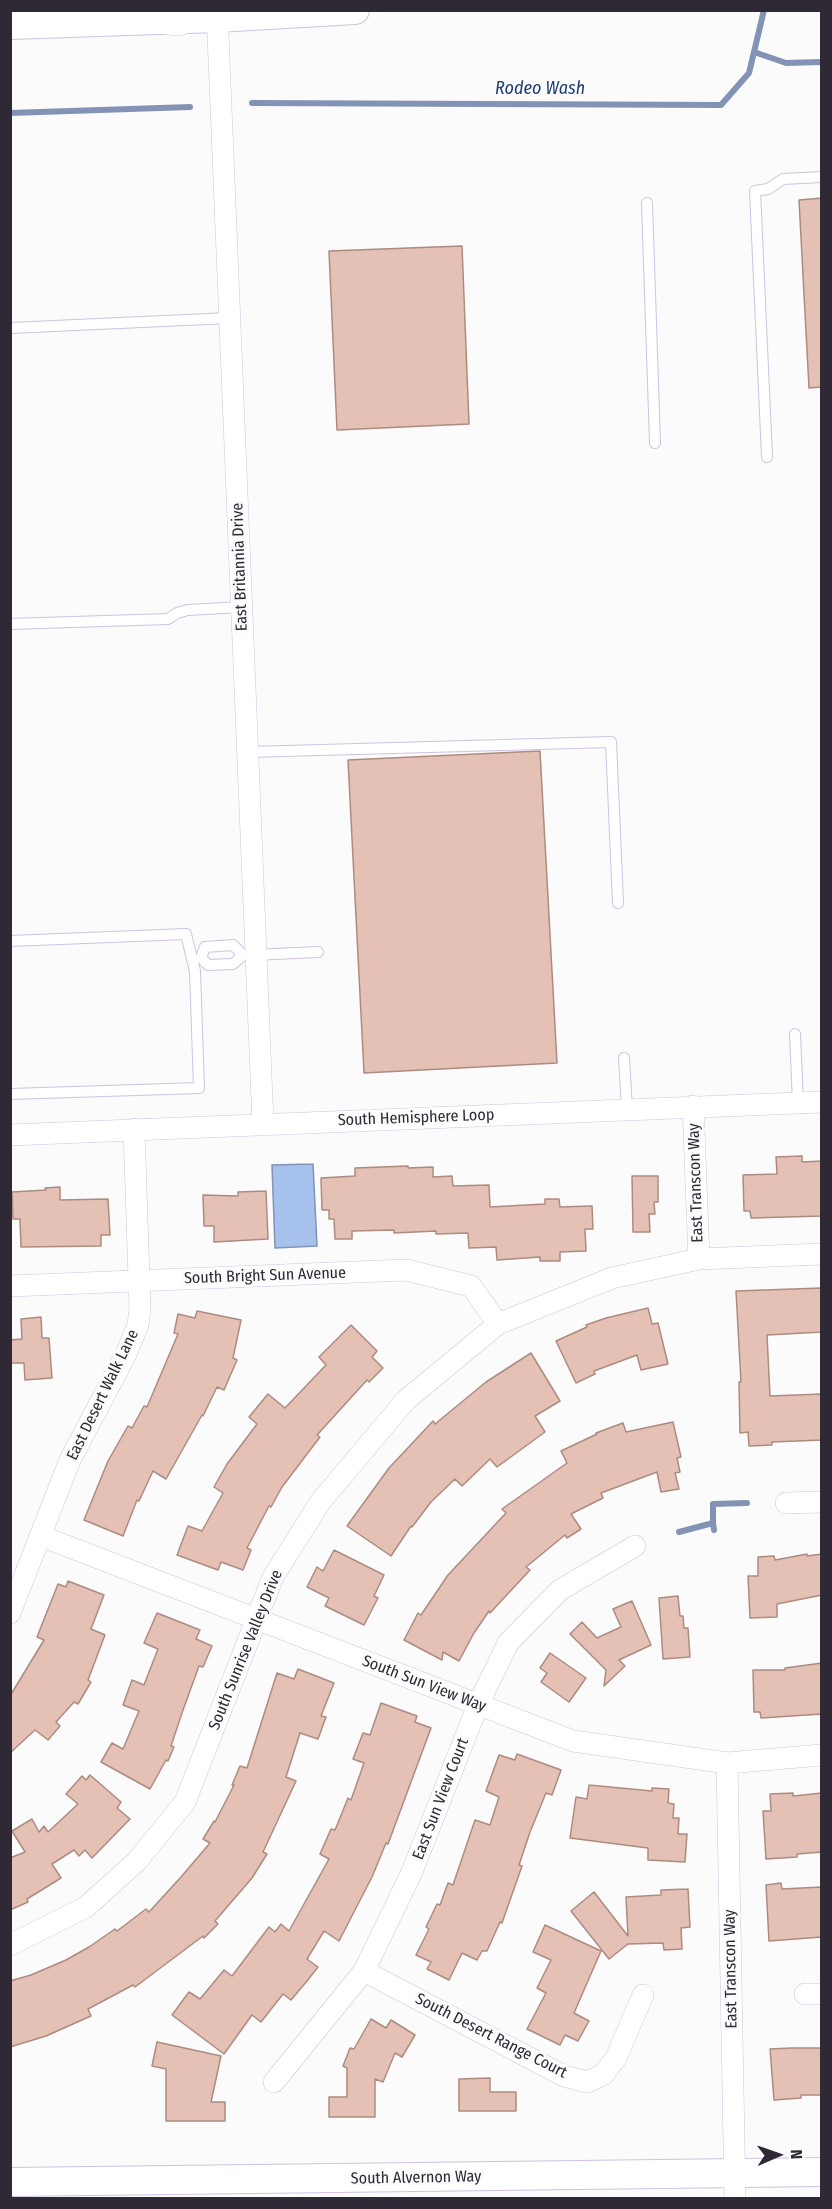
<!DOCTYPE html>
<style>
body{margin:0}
#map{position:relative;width:832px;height:2209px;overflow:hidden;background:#fbfbfb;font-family:"Fira Sans Condensed",sans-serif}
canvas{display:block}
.frame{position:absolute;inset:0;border:12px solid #2e2935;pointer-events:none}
.north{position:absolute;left:748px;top:2125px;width:60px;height:60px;-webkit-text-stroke:4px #fbfbfb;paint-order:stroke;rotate:88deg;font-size:16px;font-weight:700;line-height:24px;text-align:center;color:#2e2935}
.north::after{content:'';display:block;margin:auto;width:21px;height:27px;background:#2e2935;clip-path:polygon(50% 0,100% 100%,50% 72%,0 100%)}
</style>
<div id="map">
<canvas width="832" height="2209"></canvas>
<div class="frame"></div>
<div class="north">N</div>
</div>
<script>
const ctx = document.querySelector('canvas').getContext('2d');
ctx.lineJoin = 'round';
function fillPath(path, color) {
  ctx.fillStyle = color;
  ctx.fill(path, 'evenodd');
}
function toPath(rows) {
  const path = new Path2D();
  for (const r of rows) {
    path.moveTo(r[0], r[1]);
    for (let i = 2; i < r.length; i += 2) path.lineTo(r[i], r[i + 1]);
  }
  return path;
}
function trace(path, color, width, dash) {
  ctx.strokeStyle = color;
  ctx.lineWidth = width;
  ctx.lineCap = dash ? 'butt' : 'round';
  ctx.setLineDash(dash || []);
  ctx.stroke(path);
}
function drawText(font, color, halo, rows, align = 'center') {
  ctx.font = font + ' "Fira Sans Condensed",sans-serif';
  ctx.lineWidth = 6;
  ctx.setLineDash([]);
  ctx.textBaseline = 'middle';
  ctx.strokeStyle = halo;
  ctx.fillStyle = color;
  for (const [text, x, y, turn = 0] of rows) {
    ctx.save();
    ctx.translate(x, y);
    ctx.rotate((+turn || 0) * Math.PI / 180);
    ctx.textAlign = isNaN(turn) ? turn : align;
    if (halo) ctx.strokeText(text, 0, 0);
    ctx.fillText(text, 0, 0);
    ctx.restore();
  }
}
const water = toPath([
 [313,1164,317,1246,275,1248,272,1165,313,1164]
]);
fillPath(water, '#a6c1ec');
trace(water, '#8293b5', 1.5);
trace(toPath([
 [754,52,786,63,822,62],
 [252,103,721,105,749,73,764,10],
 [10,113,190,107],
 [713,1523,713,1504,747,1503],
 [679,1532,713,1523,714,1530]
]), '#8293b5', 6);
const building = toPath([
 [822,198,822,387,809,388,799,200,822,198],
 [462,246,469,424,337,430,329,251,462,246],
 [540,751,557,1063,364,1073,348,760,540,751],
 [802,1156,802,1162,822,1161,822,1216,751,1218,750,1211,744,1211,743,1175,777,1174,776,1157,802,1156],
 [408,1166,408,1168,433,1167,433,1177,452,1176,453,1186,489,1185,490,1207,545,1204,545,1199,559,1199,560,1207,592,1206,593,1229,585,1229,586,1251,560,1252,560,1261,540,1261,540,1257,497,1260,496,1247,469,1248,468,1233,436,1234,436,1231,394,1233,394,1230,352,1231,352,1239,335,1239,334,1219,329,1219,329,1210,322,1210,321,1178,355,1176,355,1168,408,1166],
 [632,1176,658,1176,658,1202,654,1202,655,1214,649,1214,650,1232,633,1232,632,1176],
 [60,1187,60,1200,108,1199,110,1235,101,1235,101,1246,21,1247,20,1219,13,1219,12,1192,46,1190,45,1188,60,1187],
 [266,1191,268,1239,214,1242,214,1226,204,1226,203,1195,238,1196,238,1192,266,1191],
 [822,1288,822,1332,767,1335,770,1396,822,1394,822,1440,772,1442,772,1445,749,1446,748,1432,740,1433,739,1382,741,1382,736,1291,822,1288],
 [648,1308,652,1324,658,1323,668,1364,641,1370,637,1355,594,1371,595,1374,576,1383,556,1341,587,1327,586,1325,606,1318,648,1308],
 [197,1311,241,1320,233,1358,237,1360,224,1390,217,1387,203,1416,202,1415,166,1479,153,1471,139,1501,137,1500,123,1536,84,1520,108,1461,128,1426,132,1428,144,1406,147,1407,178,1334,174,1333,178,1314,195,1318,197,1311],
 [41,1317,42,1338,49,1338,52,1378,25,1380,24,1363,10,1363,10,1340,22,1339,21,1319,41,1317],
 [351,1325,377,1351,372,1357,383,1368,369,1382,367,1380,317,1435,320,1437,282,1487,271,1507,269,1506,247,1548,251,1550,243,1570,221,1562,218,1570,177,1555,188,1526,202,1531,223,1493,214,1487,227,1464,257,1424,249,1417,268,1394,285,1408,326,1365,319,1357,351,1325],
 [531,1353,560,1401,535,1416,545,1432,497,1467,490,1459,462,1486,455,1479,431,1502,412,1527,411,1526,391,1556,347,1526,389,1468,433,1421,435,1424,486,1382,531,1353],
 [673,1422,681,1457,677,1458,680,1472,675,1473,679,1489,661,1492,657,1472,601,1493,603,1498,571,1514,581,1529,567,1538,565,1535,526,1567,530,1570,490,1613,489,1611,474,1633,459,1661,443,1652,442,1660,404,1640,418,1613,421,1615,448,1575,506,1513,502,1509,567,1463,561,1451,597,1434,596,1433,623,1423,626,1432,673,1422],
 [334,1550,384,1575,374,1596,378,1598,364,1625,325,1606,329,1598,307,1587,317,1567,323,1571,334,1550],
 [807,1554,807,1556,822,1554,822,1595,777,1604,777,1617,750,1618,748,1576,758,1576,758,1557,774,1556,775,1560,807,1554],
 [68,1581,104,1595,91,1629,105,1635,88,1680,91,1682,78,1704,74,1702,56,1722,60,1726,48,1740,35,1730,10,1753,10,1696,44,1640,37,1637,58,1584,66,1587,68,1581],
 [678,1596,680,1616,683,1616,684,1628,688,1628,690,1657,663,1659,659,1598,678,1596],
 [632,1601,651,1645,619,1660,625,1666,604,1686,606,1670,570,1634,582,1622,597,1638,621,1627,613,1609,632,1601],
 [157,1613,200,1630,196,1639,212,1646,203,1667,199,1666,183,1710,171,1746,174,1747,168,1761,166,1760,150,1789,101,1762,112,1743,123,1749,139,1711,123,1705,132,1680,144,1685,158,1649,144,1643,157,1613],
 [550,1653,586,1678,569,1702,541,1682,547,1673,540,1668,550,1653],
 [822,1663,822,1714,761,1718,760,1712,754,1712,753,1670,785,1670,785,1668,822,1663],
 [298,1669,334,1683,321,1716,326,1717,318,1739,300,1733,286,1777,296,1781,263,1852,267,1854,252,1878,215,1921,218,1924,204,1938,203,1936,135,1987,133,1985,88,2009,91,2016,46,2036,10,2047,10,1981,31,1975,66,1960,89,1947,115,1929,117,1931,146,1909,149,1912,181,1877,210,1843,203,1839,214,1821,215,1822,234,1785,232,1785,240,1766,247,1768,277,1673,294,1679,298,1669],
 [381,1703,417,1716,415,1722,431,1728,388,1844,386,1843,372,1877,339,1941,324,1931,307,1959,318,1967,307,1981,291,2000,283,1994,261,2022,252,2015,224,2054,172,2015,189,1992,200,1999,224,1970,232,1976,269,1927,275,1932,281,1924,289,1931,329,1859,320,1854,331,1829,335,1830,348,1798,351,1800,364,1763,353,1759,363,1733,370,1735,381,1703],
 [517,1754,561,1770,552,1795,546,1793,530,1832,519,1865,522,1866,502,1923,500,1922,487,1951,482,1951,477,1960,462,1953,449,1980,427,1969,431,1962,416,1955,429,1929,426,1927,437,1904,440,1905,448,1883,453,1885,475,1820,490,1825,499,1797,486,1791,499,1755,515,1760,517,1754],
 [90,1775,121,1802,117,1808,130,1819,92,1858,85,1850,79,1856,74,1850,52,1864,61,1878,27,1899,28,1902,10,1910,10,1858,25,1852,12,1831,32,1819,39,1832,44,1826,48,1832,78,1804,66,1794,82,1776,86,1780,90,1775],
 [589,1785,652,1791,652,1788,669,1789,668,1803,674,1804,673,1818,679,1818,678,1834,687,1834,685,1862,648,1860,648,1848,570,1838,576,1797,587,1799,589,1785],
 [793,1793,793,1796,822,1793,822,1852,797,1854,797,1857,766,1859,763,1811,771,1811,770,1794,793,1793],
 [781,1883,782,1889,822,1887,822,1937,769,1941,766,1885,781,1883],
 [688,1889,690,1927,681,1928,682,1949,664,1950,663,1943,628,1944,609,1959,571,1911,594,1892,628,1936,626,1897,661,1895,661,1890,688,1889],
 [545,1925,601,1951,574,2013,589,2021,578,2041,565,2035,560,2045,527,2029,546,1993,537,1988,551,1960,533,1952,545,1925],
 [371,2019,386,2028,391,2020,415,2035,402,2057,395,2053,383,2082,375,2079,375,2117,329,2117,329,2097,347,2097,347,2068,343,2066,350,2048,354,2049,371,2019],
 [157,2042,221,2056,211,2102,225,2102,225,2121,166,2121,166,2069,152,2066,157,2042],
 [791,2048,822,2048,822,2095,801,2095,801,2098,774,2100,770,2049,791,2048],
 [490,2078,490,2092,516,2092,516,2111,459,2111,459,2079,490,2078]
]);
fillPath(building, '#e5c0b4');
trace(building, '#ae8b80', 1.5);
const lane = toPath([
 [647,203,655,443],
 [10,328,230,318],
 [767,457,755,191,768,189,783,179,822,177],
 [10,624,168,619,177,613,188,610,242,607],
 [248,752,611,742,618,903],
 [10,941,186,934,195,971,199,1088,10,1094],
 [233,945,243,955,233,964,208,965,201,958,205,947,233,945],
 [253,955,318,952],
 [795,1034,798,1103],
 [624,1058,627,1109]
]);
const street = toPath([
 [217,10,263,1124],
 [693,1106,699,1259],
 [10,1135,822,1102],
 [10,1286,406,1270,471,1286,498,1324],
 [786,1503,822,1502],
 [41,1536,573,1741,727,1763,822,1755],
 [10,1613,70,1460,126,1354,138,1325,140,1309,134,1129],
 [727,1763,735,2198],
 [10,1945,86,1907,137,1861,185,1802,273,1577,321,1501,406,1400,498,1324,612,1278,699,1259,822,1254],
 [364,1971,564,2076,587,2082,603,2075,616,2058,643,1995],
 [805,1994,822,1994],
 [274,2082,364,1971,411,1874,478,1705,508,1643,560,1590,635,1546]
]);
const secondary = toPath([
 [10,25,217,18,355,10],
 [10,2182,822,2172]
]);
const primary = toPath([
 [91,10,179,19]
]);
trace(lane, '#d0c2e2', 12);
trace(street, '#d0c2e2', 22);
trace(secondary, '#d0c2e2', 30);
trace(primary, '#d0c2e2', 34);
trace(lane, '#fff', 10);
trace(street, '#fff', 21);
trace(secondary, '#fff', 28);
trace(primary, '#fff', 33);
drawText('16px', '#2e2935', '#fbfbfb', [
 ["East Britannia Drive",240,567,-92],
 ["South Hemisphere Loop",416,1118,-2],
 ["East Transcon Way",696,1183,-92],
 ["South Bright Sun Avenue",265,1276,-2],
 ["East Desert Walk Lane",103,1395,-64],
 ["South Sunrise Valley Drive",246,1650,-68],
 ["South Sun View Way",424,1684,21],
 ["East Sun View Court",441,1799,-69],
 ["East Transcon Way",731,1969,-91],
 ["South Desert Range Court",491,2036,27],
 ["South Alvernon Way",416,2178,-1]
]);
drawText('italic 18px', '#1c3b70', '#fbfbfb', [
 ["Rodeo Wash",540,89]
]);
</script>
